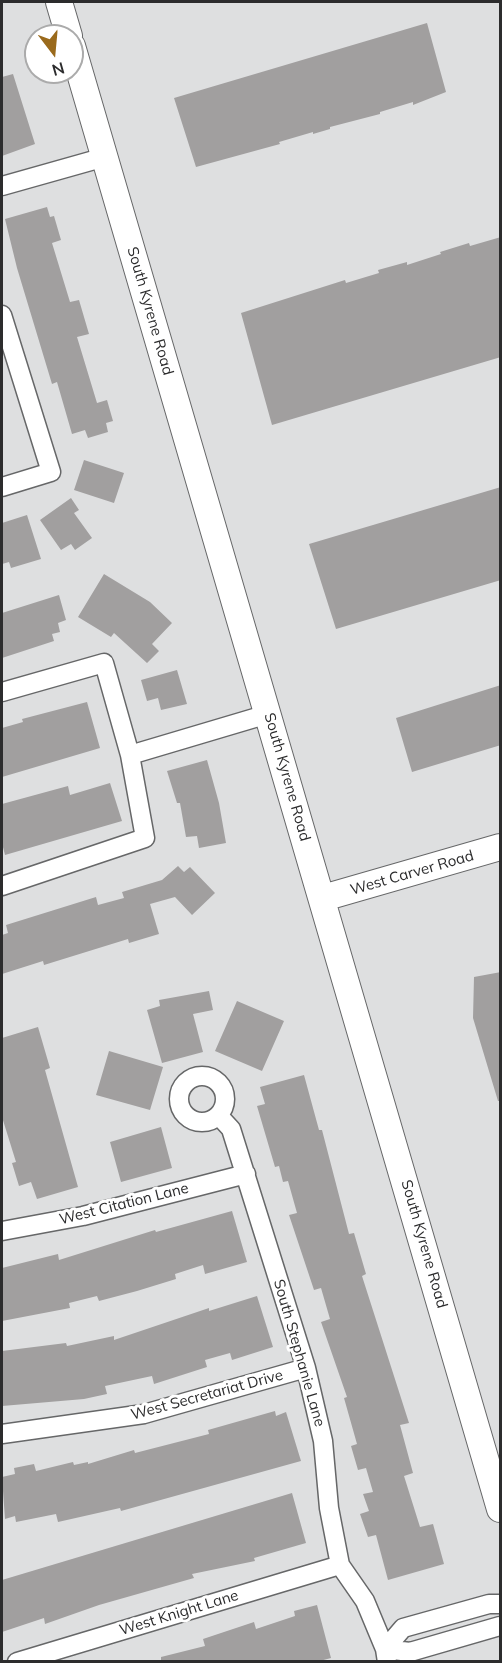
<!DOCTYPE html>
<style>
body{margin:0}
#map{position:relative;width:502px;height:1663px;overflow:hidden;background:#dedfe0;font-family:Mulish,sans-serif}
canvas{display:block}
.frame{position:absolute;inset:0;border:3px solid #2c2c2d;pointer-events:none}
.north{position:absolute;left:24px;top:24px;width:60px;height:60px;box-sizing:border-box;background:#fff;border:2px solid #ababab;border-radius:50%;rotate:164deg;font-size:16px;font-weight:700;line-height:24px;text-align:center;color:#2c2c2d}
.north::after{content:'';display:block;margin:auto;width:21px;height:27px;background:#9a6a1c;clip-path:polygon(50% 0,100% 100%,50% 72%,0 100%)}
</style>
<div id="map">
<canvas width="502" height="1663"></canvas>
<div class="frame"></div>
<div class="north">N</div>
</div>
<script>
const ctx = document.querySelector('canvas').getContext('2d');
ctx.lineJoin = 'round';
function fillPath(path, color) {
  ctx.fillStyle = color;
  ctx.fill(path, 'evenodd');
}
function toPath(rows) {
  const path = new Path2D();
  for (const r of rows) {
    if (r.length === 3) {
      path.moveTo(r[0] + r[2], r[1]);
      path.arc(r[0], r[1], r[2], 0, 2 * Math.PI);
      continue;
    }
    path.moveTo(r[0], r[1]);
    for (let i = 2; i < r.length; i += 2) path.lineTo(r[i], r[i + 1]);
  }
  return path;
}
function trace(path, color, width, dash) {
  ctx.strokeStyle = color;
  ctx.lineWidth = width;
  ctx.lineCap = dash ? 'butt' : 'round';
  ctx.setLineDash(dash || []);
  ctx.stroke(path);
}
function drawText(font, color, halo, rows, align = 'center') {
  ctx.font = font + ' Mulish,sans-serif';
  ctx.lineWidth = 6;
  ctx.setLineDash([]);
  ctx.textBaseline = 'middle';
  ctx.strokeStyle = halo;
  ctx.fillStyle = color;
  for (const [text, x, y, turn = 0] of rows) {
    ctx.save();
    ctx.translate(x, y);
    ctx.rotate((+turn || 0) * Math.PI / 180);
    ctx.textAlign = isNaN(turn) ? turn : align;
    if (halo) ctx.strokeText(text, 0, 0);
    ctx.fillText(text, 0, 0);
    ctx.restore();
  }
}
fillPath(toPath([
 [427,23,446,92,413,105,413,102,380,112,380,114,330,127,330,129,313,134,313,132,279,142,280,144,196,167,174,98],
 [13,74,35,144,2,156,2,77],
 [47,207,50,217,54,216,61,240,52,243,70,302,79,300,89,334,77,337,97,403,107,400,113,421,106,423,108,432,88,438,85,430,72,434,57,382,52,384,17,268,5,219],
 [501,237,501,357,272,425,241,313,345,280,346,283,379,273,378,270,407,262,407,265,441,254,440,252,469,243,470,246],
 [84,460,124,473,114,503,74,490],
 [501,487,501,580,336,629,309,544],
 [71,498,79,510,74,513,92,538,75,550,71,544,61,550,40,520],
 [27,515,41,559,11,568,9,562,2,564,2,523],
 [104,574,150,602,172,623,152,644,159,651,147,663,114,633,111,637,78,617],
 [59,595,66,620,58,623,60,632,52,634,54,641,2,658,2,613],
 [177,670,187,704,161,710,158,698,147,701,141,680],
 [501,685,501,745,412,772,396,718],
 [87,702,100,748,2,777,2,728,23,722,22,719],
 [207,760,219,803,226,843,199,848,197,836,186,837,180,803,177,803,167,771],
 [110,783,122,821,5,855,2,843,2,804,68,786,70,795],
 [178,866,184,872,190,867,215,893,192,915,175,897,150,904,159,934,129,943,128,939,44,965,43,961,2,974,2,935,8,933,6,925,96,897,98,905,124,898,122,892,162,880],
 [501,972,501,1101,498,1101,473,1018,474,977],
 [209,991,213,1010,193,1014,203,1052,162,1063,147,1010,160,1006,159,1000],
 [237,1001,284,1021,262,1071,215,1051],
 [38,1027,50,1068,45,1070,78,1187,37,1199,31,1182,19,1186,12,1163,16,1162,2,1117,2,1038],
 [109,1051,163,1067,150,1110,96,1095],
 [304,1075,319,1130,322,1130,349,1234,354,1233,366,1274,362,1276,409,1423,400,1425,413,1473,404,1476,420,1527,433,1524,444,1564,388,1580,376,1535,368,1537,360,1514,369,1511,363,1494,373,1492,366,1468,358,1470,351,1446,357,1444,344,1398,347,1397,321,1322,330,1319,321,1288,314,1290,289,1215,297,1213,288,1181,283,1182,279,1166,275,1167,257,1106,265,1104,260,1087],
 [161,1127,172,1168,121,1182,110,1142],
 [232,1211,247,1262,205,1274,203,1265,175,1274,176,1279,137,1291,99,1301,97,1296,69,1303,70,1308,2,1321,2,1268,58,1254,59,1260,155,1230,156,1232],
 [257,1296,273,1347,232,1360,230,1353,205,1360,207,1367,154,1384,152,1376,105,1386,107,1394,84,1399,2,1406,2,1351,66,1343,67,1346,114,1336,114,1340,209,1308,209,1311],
 [275,1411,276,1416,286,1412,301,1461,121,1511,120,1508,58,1522,56,1514,16,1522,15,1516,5,1519,2,1477,15,1474,14,1468,34,1464,36,1471,73,1462,74,1465,88,1462,88,1464,134,1450,135,1453,209,1434,208,1430],
 [292,1493,306,1543,254,1558,255,1561,192,1574,194,1578,99,1605,45,1624,44,1618,2,1632,2,1580],
 [317,1605,331,1658,316,1662,161,1662,161,1657,205,1646,203,1639,254,1622,256,1629,295,1616,294,1611]
]), '#a19f9f');
const street = toPath([
 [2,186,105,157],
 [2,315,51,472,2,487],
 [2,692,104,663,130,755,145,838,2,886],
 [130,755,268,714],
 [202,1099,23],
 [219,1116,231,1129,306,1368,323,1441,329,1508,340,1565,365,1601,385,1649,387,1662],
 [2,1231,83,1216,246,1174],
 [2,1434,144,1414,306,1368],
 [385,1649,403,1628,489,1604,500,1604],
 [385,1649,410,1652,500,1626],
 [17,1662,340,1565]
]);
const secondary = toPath([
 [59,2,69,36],
 [72,46,500,1509],
 [323,898,500,847]
]);
trace(street, '#666768', 21);
trace(secondary, '#666768', 28);
trace(street, '#fff', 18);
trace(secondary, '#fff', 26);
drawText('15px', '#2c2c2d', '#fff', [
 ["South Kyrene Road",150,311,74],
 ["South Kyrene Road",287,777,74],
 ["West Carver Road",412,873,-16],
 ["West Citation Lane",124,1204,-14],
 ["South Kyrene Road",424,1244,74],
 ["South Stephanie Lane",299,1353,74],
 ["West Secretariat Drive",207,1395,-15],
 ["West Knight Lane",179,1613,-17]
]);
</script>
